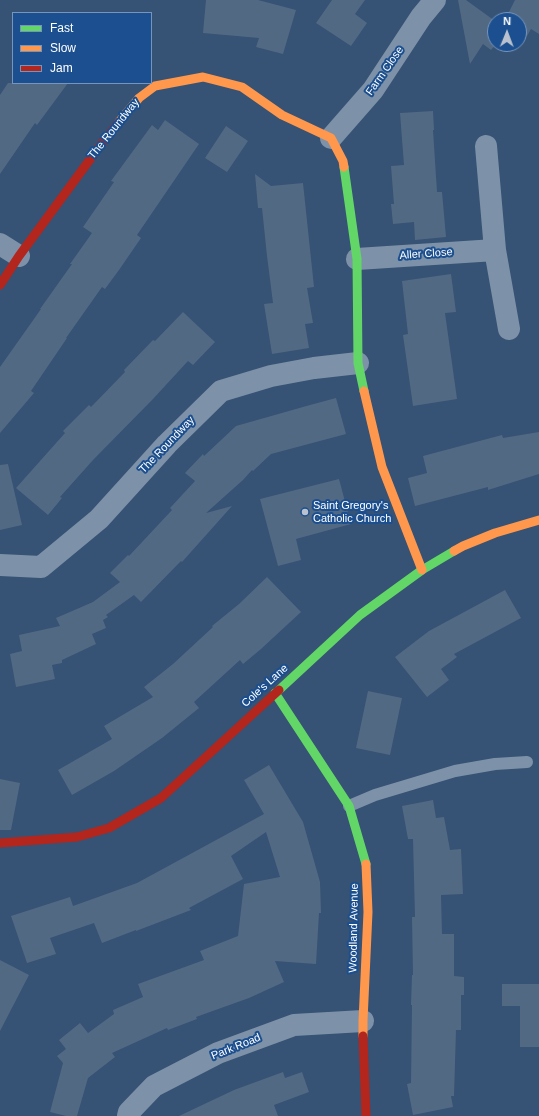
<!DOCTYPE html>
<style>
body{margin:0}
#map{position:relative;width:539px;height:1116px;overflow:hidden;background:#365274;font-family:Arial,sans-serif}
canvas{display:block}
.legend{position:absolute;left:12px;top:12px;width:140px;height:72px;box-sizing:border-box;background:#1b4f8f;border:1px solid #7695bc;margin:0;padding:5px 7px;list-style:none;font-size:12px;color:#fff}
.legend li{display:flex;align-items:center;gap:8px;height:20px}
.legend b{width:20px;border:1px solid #7695bc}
.north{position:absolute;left:487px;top:12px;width:40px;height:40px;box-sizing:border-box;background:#1b4f8f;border:1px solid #7695bc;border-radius:50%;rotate:1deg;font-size:11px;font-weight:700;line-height:16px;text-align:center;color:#fff}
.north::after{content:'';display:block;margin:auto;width:14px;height:18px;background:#b9c2ce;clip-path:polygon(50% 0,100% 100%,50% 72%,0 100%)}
</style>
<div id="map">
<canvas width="539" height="1116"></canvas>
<ul class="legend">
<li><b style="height:5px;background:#63d668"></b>Fast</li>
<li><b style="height:5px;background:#ff974d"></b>Slow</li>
<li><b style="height:5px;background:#b3261e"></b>Jam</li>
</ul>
<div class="north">N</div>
</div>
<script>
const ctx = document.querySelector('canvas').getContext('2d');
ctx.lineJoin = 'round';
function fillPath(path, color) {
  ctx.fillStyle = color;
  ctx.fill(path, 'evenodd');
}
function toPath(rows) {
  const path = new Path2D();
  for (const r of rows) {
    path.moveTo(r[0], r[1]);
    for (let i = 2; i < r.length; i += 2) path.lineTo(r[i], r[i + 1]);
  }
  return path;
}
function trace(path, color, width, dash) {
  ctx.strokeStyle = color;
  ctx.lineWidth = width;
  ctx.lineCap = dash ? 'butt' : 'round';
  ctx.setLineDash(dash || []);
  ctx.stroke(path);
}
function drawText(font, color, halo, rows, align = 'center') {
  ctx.font = font + ' Arial,sans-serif';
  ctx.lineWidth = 4;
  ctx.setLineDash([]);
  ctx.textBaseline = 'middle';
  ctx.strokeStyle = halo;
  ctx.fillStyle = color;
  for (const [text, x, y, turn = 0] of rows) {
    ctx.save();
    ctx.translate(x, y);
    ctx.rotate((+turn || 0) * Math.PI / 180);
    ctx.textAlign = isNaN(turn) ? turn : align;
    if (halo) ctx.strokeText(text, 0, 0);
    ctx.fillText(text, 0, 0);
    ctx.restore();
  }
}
fillPath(toPath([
 [206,0,258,0,296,10,283,54,256,47,259,38,203,33],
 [332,0,365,0,355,14,367,23,351,46,316,23],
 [458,0,466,0,495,21,496,44,491,50,483,44,470,64],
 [515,0,539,0,539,34,531,29,527,36,519,30,519,20,505,20],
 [8,83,68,83,37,125,35,123,0,174,0,95],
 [433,111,434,130,433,130,437,192,442,192,446,237,415,240,414,222,393,224,391,204,394,204,391,166,404,165,400,113],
 [165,120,199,144,137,235,141,238,119,270,105,289,102,287,66,338,67,338,31,391,34,393,0,433,0,367,41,309,40,309,72,264,70,264,92,233,83,227,114,182,111,181,152,125,158,130],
 [226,126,248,141,227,172,205,158],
 [255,174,271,186,303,183,314,287,307,288,313,323,305,324,309,348,272,354,264,304,273,303,267,256,262,208,258,208],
 [451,274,456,312,445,313,457,399,413,406,403,335,408,334,402,281],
 [183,312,215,342,193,365,188,361,153,399,93,460,60,497,62,498,48,515,16,488,65,433,63,431,89,405,91,407,125,372,124,370,153,340,155,341],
 [336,398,346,434,271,454,253,471,252,470,243,480,206,513,232,506,182,562,181,561,141,602,134,595,106,615,108,617,103,620,106,628,92,634,96,644,62,660,62,663,52,665,55,679,16,687,10,654,22,651,19,635,60,626,56,618,93,602,120,582,110,573,128,555,129,556,172,510,170,508,195,481,185,473,203,454,204,456,236,426,310,405],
 [539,432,539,474,488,490,488,487,415,506,408,478,427,473,423,456,502,435,503,438],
 [8,464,22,525,0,530,0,465],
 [339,479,351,524,296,539,301,560,278,566,260,499],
 [267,577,301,612,261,649,243,664,240,660,194,702,199,708,162,738,114,771,72,795,58,770,112,739,104,726,153,697,144,687,173,664,213,627,212,626,239,604],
 [505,590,521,618,454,654,457,657,441,669,449,680,427,697,395,657,429,631],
 [368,691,402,698,390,755,356,748],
 [269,765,303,822,320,882,321,913,319,913,316,964,275,961,284,982,249,998,196,1017,197,1019,168,1030,167,1028,112,1053,115,1057,88,1078,77,1116,66,1116,50,1112,63,1063,57,1056,66,1049,59,1040,80,1023,88,1033,114,1014,113,1010,143,997,138,984,204,960,200,951,238,936,244,884,280,877,266,832,231,856,243,879,189,908,191,910,136,931,136,930,102,943,94,923,50,938,56,954,27,963,11,916,70,897,73,906,137,883,264,814,244,780],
 [0,779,20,783,11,830,0,830],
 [433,800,436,818,444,817,450,850,461,849,463,894,441,895,442,934,454,934,454,976,464,977,464,995,461,995,461,1030,456,1030,454,1096,451,1096,453,1107,413,1115,407,1084,411,1083,412,1005,411,1005,412,975,413,975,412,917,415,917,413,839,408,839,402,806],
 [0,960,29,975,0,1031],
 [502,984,539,984,539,1047,520,1047,520,1006,502,1006],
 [283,1072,285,1078,302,1072,309,1092,274,1105,278,1116,179,1116,234,1090]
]), '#526984');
trace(toPath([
 [349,806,375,795,455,771,495,764,527,762]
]), '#7d92a8', 12);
trace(toPath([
 [331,138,373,90,421,17,435,0],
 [486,146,495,250,509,329],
 [0,244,19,256],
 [357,259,495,250],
 [0,565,41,567,99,519,167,444,221,391,271,376,314,368,358,363],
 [128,1116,129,1112,154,1086,218,1053,294,1025,363,1021]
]), '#7d92a8', 22);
trace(toPath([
 [344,167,357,259,358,363,364,391],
 [279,690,360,615,422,570,454,551],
 [275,693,349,806,366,864]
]), '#63d668', 9);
trace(toPath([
 [119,122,139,98,155,86,203,77,242,87,282,115,331,138,343,161,344,167],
 [364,391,382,467,422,570],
 [454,551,463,546,495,533,539,520],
 [363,1036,363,1021,368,912,366,864]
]), '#ff974d', 9);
trace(toPath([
 [0,285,19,256,105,139,119,122],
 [0,843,77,837,109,828,161,798,279,690],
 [363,1036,366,1116]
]), '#b3261e', 9);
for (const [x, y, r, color] of [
 [305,512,4,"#b9c2ce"]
]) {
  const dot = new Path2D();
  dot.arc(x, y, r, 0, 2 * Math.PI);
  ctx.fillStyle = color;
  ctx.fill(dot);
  trace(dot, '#1b4f8f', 1.5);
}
drawText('11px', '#fff', '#1b4f8f', [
 ["Farm Close",385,71,-55],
 ["The Roundway",114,129,-51],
 ["Aller Close",426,254,-4],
 ["The Roundway",167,445,-46],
 ["Cole's Lane",265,686,-42],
 ["Woodland Avenue",354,928,-89],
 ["Park Road",236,1047,-22]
]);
drawText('11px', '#fff', '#1b4f8f', [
 ["Saint Gregory's",313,506],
 ["Catholic Church",313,519]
], 'left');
</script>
